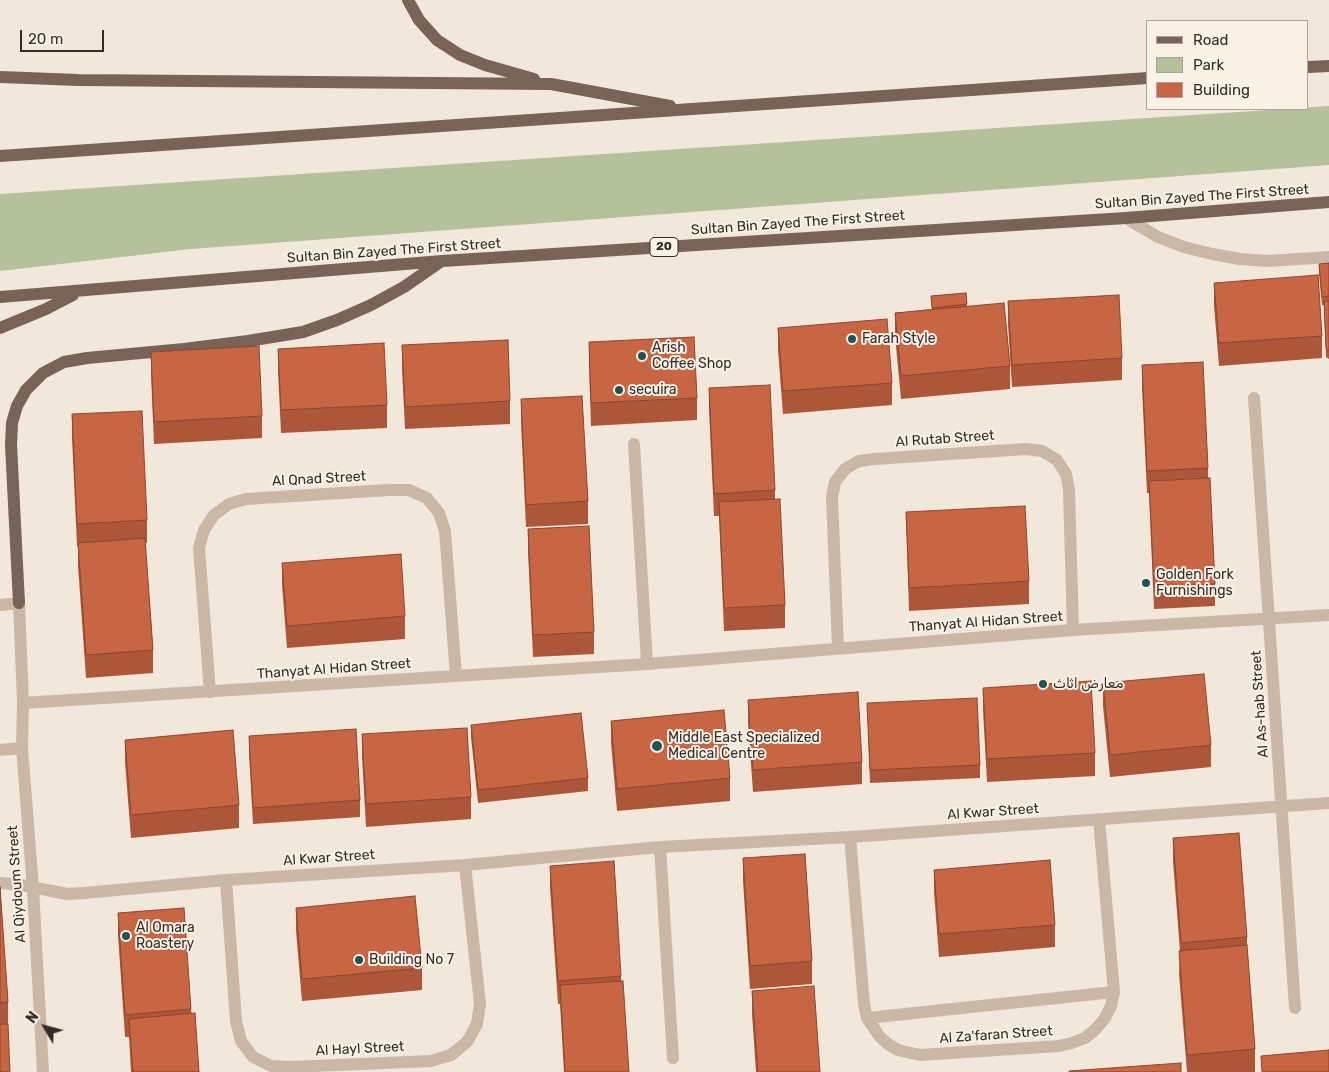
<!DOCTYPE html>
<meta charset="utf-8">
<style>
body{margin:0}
#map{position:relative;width:1329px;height:1072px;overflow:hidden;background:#f2e7db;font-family:Rubik,sans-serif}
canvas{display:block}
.legend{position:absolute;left:1146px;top:20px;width:162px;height:90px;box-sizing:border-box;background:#faf1e7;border:1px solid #aca29a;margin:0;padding:6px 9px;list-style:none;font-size:15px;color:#362c27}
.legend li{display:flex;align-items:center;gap:10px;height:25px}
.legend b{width:25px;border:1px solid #aca29a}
.north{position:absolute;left:20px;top:1002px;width:50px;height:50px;-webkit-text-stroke:4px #faf1e7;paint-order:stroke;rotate:307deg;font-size:14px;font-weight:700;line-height:20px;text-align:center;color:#362c27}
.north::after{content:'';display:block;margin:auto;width:18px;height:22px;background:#362c27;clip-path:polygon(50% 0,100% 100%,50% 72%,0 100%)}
.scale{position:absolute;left:20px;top:30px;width:84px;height:22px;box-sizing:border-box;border:2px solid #362c27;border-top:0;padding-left:6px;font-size:15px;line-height:18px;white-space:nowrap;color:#362c27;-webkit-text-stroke:4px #faf1e7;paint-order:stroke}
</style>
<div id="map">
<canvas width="1329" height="1072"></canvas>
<ul class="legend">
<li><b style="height:6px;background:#796358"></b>Road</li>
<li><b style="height:14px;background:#b4c19a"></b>Park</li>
<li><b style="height:14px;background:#c86542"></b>Building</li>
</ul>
<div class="north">N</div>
<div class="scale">20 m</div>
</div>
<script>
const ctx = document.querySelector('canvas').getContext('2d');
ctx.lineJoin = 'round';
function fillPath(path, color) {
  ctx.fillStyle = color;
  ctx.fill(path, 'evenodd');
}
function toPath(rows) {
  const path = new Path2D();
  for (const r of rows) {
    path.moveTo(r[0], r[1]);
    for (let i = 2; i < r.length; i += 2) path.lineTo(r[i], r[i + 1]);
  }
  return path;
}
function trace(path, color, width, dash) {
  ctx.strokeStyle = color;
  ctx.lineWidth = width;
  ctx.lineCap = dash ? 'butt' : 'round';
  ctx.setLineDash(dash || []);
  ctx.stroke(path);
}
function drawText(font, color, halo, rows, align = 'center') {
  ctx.font = font + ' Rubik,"Noto Naskh Arabic",sans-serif';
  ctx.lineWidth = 4;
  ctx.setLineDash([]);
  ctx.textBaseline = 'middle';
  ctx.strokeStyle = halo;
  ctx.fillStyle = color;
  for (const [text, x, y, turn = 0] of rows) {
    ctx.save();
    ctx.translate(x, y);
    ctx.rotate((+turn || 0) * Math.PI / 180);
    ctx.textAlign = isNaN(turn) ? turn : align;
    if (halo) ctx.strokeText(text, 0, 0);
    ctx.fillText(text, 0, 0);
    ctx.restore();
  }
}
fillPath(toPath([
 [1329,106,1329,165,191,249,0,271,0,194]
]), '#b4c19a');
trace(toPath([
 [1126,218,1158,237,1184,247,1212,254,1240,259,1268,261,1329,257],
 [1254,398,1295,1008],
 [634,444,647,664],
 [0,605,19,603,23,703,22,748,33,888,43,1072],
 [838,648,832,497,835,482,845,469,859,461,874,459,1026,449,1042,451,1057,460,1066,474,1069,490,1073,630],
 [210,692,199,548,204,530,214,515,229,504,246,499,389,490,409,490,427,498,439,513,445,531,456,676],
 [23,703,647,664,1073,630,1329,615],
 [0,750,22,748],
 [850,837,864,1004,867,1018,880,1037,888,1044,898,1050,920,1055,1059,1046,1072,1043,1085,1038,1096,1029,1105,1018,1111,1006,1114,992,1099,819],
 [660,847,673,1058],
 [226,880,236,1021,241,1041,253,1057,271,1066,292,1067,431,1061,451,1055,467,1042,477,1024,480,1004,465,865],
 [0,883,21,885,67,894,84,893,226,880,465,865,660,847,850,837,1329,803],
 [867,1018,1114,992]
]), '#cab7a6', 12);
trace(toPath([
 [408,0,419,20,437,40,460,55,485,65,534,79],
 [1308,67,1329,66],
 [0,77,78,80,551,84,670,106],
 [0,156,1148,78],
 [0,297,442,261,1126,218,1329,202],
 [0,328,46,309,73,295],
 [19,603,11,445,12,423,17,406,26,390,43,373,64,362,87,358,184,349,248,341,303,332,337,320,371,305,404,287,440,262]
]), '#796358', 12);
fillPath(toPath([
 [1329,263,1329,359,1326,357,1324,305,1322,305,1319,273,1319,264],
 [1214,283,1322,336,1322,358,1219,366,1214,306],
 [966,293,967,306,1010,366,1010,389,901,399,895,336,895,313,932,309,931,296],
 [1008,301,1122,358,1122,380,1012,387,1008,324],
 [778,328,892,383,892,405,783,414,778,350],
 [589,342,697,398,697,420,591,426,589,364],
 [402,345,510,401,510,424,405,429,402,368],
 [278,349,387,405,387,428,281,433,278,371],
 [151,352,262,416,262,438,154,444,151,375],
 [1142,365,1208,468,1208,478,1215,584,1215,606,1154,609,1149,493,1147,493,1142,388],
 [709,388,775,490,775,500,785,605,785,628,724,631,719,516,714,516,709,410],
 [521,399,588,501,588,524,526,527,521,422],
 [72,414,147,520,147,543,145,543,153,650,153,673,86,678,78,566,78,546,77,546,72,437],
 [906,512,1029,581,1029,604,909,611],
 [528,529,594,632,594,654,533,657,528,552],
 [282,563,405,616,405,639,287,648,282,585],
 [1103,683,1211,745,1211,767,1110,777,1103,706],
 [983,688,1095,753,1095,776,987,782,983,710],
 [748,700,862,762,862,784,753,792,748,723],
 [867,703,980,765,980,778,870,783],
 [611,721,730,778,730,801,617,811,611,743],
 [471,725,588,778,588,791,478,803,471,737],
 [362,734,471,797,471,819,366,827,362,757],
 [249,736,360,800,360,817,253,824,249,753],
 [125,740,239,805,239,828,131,838,125,762],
 [1173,838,1247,937,1247,947,1255,1049,1255,1072,1187,1072,1179,974,1180,951,1173,861],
 [743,858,812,961,812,984,750,989,743,881],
 [550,866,621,976,629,1072,564,1072,560,1004,558,1004,550,888],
 [934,870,1055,925,1055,947,939,957,934,892],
 [0,887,8,1002,8,1024,0,1072],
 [296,908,422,968,422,990,302,1001,296,931],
 [118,913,191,1009,199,1072,131,1072,129,1037,125,1037,118,935],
 [752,991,820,1072,756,1072,752,1014]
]), '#ac5739');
const building = toPath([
 [1329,263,1329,296,1322,297,1319,264,1329,263],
 [1318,275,1322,336,1219,343,1214,283,1318,275],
 [966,293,967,304,932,308,931,296,966,293],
 [1119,295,1122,358,1012,365,1008,301,1119,295],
 [1329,301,1329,351,1326,348,1324,302,1329,301],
 [1004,303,1010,366,901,376,895,313,1004,303],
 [887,319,892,383,783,391,778,328,887,319],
 [694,337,697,398,591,403,589,342,694,337],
 [508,340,510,401,405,407,402,345,508,340],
 [384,343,387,405,281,410,278,349,384,343],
 [259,346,262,416,154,422,151,352,259,346],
 [1203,362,1208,468,1147,471,1142,365,1203,362],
 [770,385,775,490,714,494,709,388,770,385],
 [582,396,588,501,526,505,521,399,582,396],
 [142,411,147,520,77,524,72,414,142,411],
 [1210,478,1215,584,1154,587,1149,481,1210,478],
 [780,499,785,605,724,608,719,502,780,499],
 [1025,506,1029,581,909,588,906,512,1025,506],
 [589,526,594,632,533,635,528,529,589,526],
 [145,538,153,650,86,655,78,543,145,538],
 [401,554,405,616,287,626,282,563,401,554],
 [1204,674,1211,745,1110,755,1103,683,1204,674],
 [1091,681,1095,753,987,759,983,688,1091,681],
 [858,692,862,762,753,770,748,700,858,692],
 [977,698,980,765,870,770,867,703,977,698],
 [724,710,730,778,617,789,611,721,724,710],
 [581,713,588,778,478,790,471,725,581,713],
 [467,728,471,797,366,804,362,734,467,728],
 [356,729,360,800,253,808,249,736,356,729],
 [233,730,239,805,131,815,125,740,233,730],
 [1239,833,1247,937,1181,943,1173,838,1239,833],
 [805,854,812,961,750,966,743,858,805,854],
 [1050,860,1055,925,939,934,934,870,1050,860],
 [614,861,621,976,558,981,550,866,614,861],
 [0,887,8,1002,0,1003,0,887],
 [415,896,422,968,302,979,296,908,415,896],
 [184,908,191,1009,125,1015,118,913,184,908],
 [1247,945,1255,1049,1187,1055,1179,951,1247,945],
 [623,981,629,1072,565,1072,560,985,623,981],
 [814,986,820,1072,758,1072,752,991,814,986],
 [195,1013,199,1072,133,1072,129,1019,195,1013],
 [0,1024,8,1024,10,1072,0,1072,0,1024],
 [1329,1050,1329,1072,1262,1072,1261,1056,1329,1050],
 [1181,1063,1181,1072,1069,1072,1069,1071,1181,1063]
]);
fillPath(building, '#c86542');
trace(building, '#8c472e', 1);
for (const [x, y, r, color] of [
 [852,339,5,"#1c5459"],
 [642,356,5,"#1c5459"],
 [619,390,5,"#1c5459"],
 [1146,583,5,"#1c5459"],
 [1043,684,5,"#1c5459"],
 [657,746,6,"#1c5459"],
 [126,936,5,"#1c5459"],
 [359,960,5,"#1c5459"]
]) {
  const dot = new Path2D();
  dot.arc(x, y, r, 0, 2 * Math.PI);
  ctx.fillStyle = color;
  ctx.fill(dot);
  trace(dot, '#faf1e7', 2);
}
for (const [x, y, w] of [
 [664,247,28]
]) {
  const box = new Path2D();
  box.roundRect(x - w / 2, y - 9.5, w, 19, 4);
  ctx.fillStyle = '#faf1e7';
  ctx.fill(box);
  trace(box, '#362c27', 1);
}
drawText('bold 12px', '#362c27', null, [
 ["20",664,247]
]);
drawText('14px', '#362c27', '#faf1e7', [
 ["Sultan Bin Zayed The First Street",1202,197,-4],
 ["Sultan Bin Zayed The First Street",798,223,-4],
 ["Sultan Bin Zayed The First Street",394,251,-4],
 ["Al Rutab Street",945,439,-4],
 ["Al Qnad Street",319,479,-3],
 ["Thanyat Al Hidan Street",986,622,-4],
 ["Thanyat Al Hidan Street",334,669,-4],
 ["Al As-hab Street",1260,704,-94],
 ["Al Kwar Street",993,812,-4],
 ["Al Kwar Street",329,858,-4],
 ["Al Qiydoum Street",17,884,-94],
 ["Al Za'faran Street",996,1035,-4],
 ["Al Hayl Street",360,1049,-3]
]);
drawText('14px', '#362c27', '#faf1e7', [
 ["Farah Style",862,339],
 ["Arish",652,348],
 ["Coffee Shop",652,364],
 ["secuira",629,390],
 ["Golden Fork",1156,575],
 ["Furnishings",1156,591],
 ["معارض اثاث",1053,684],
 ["Middle East Specialized",668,738],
 ["Medical Centre",668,754],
 ["Al Omara",136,928],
 ["Roastery",136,944],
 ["Building No 7",369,960]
], 'left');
</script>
